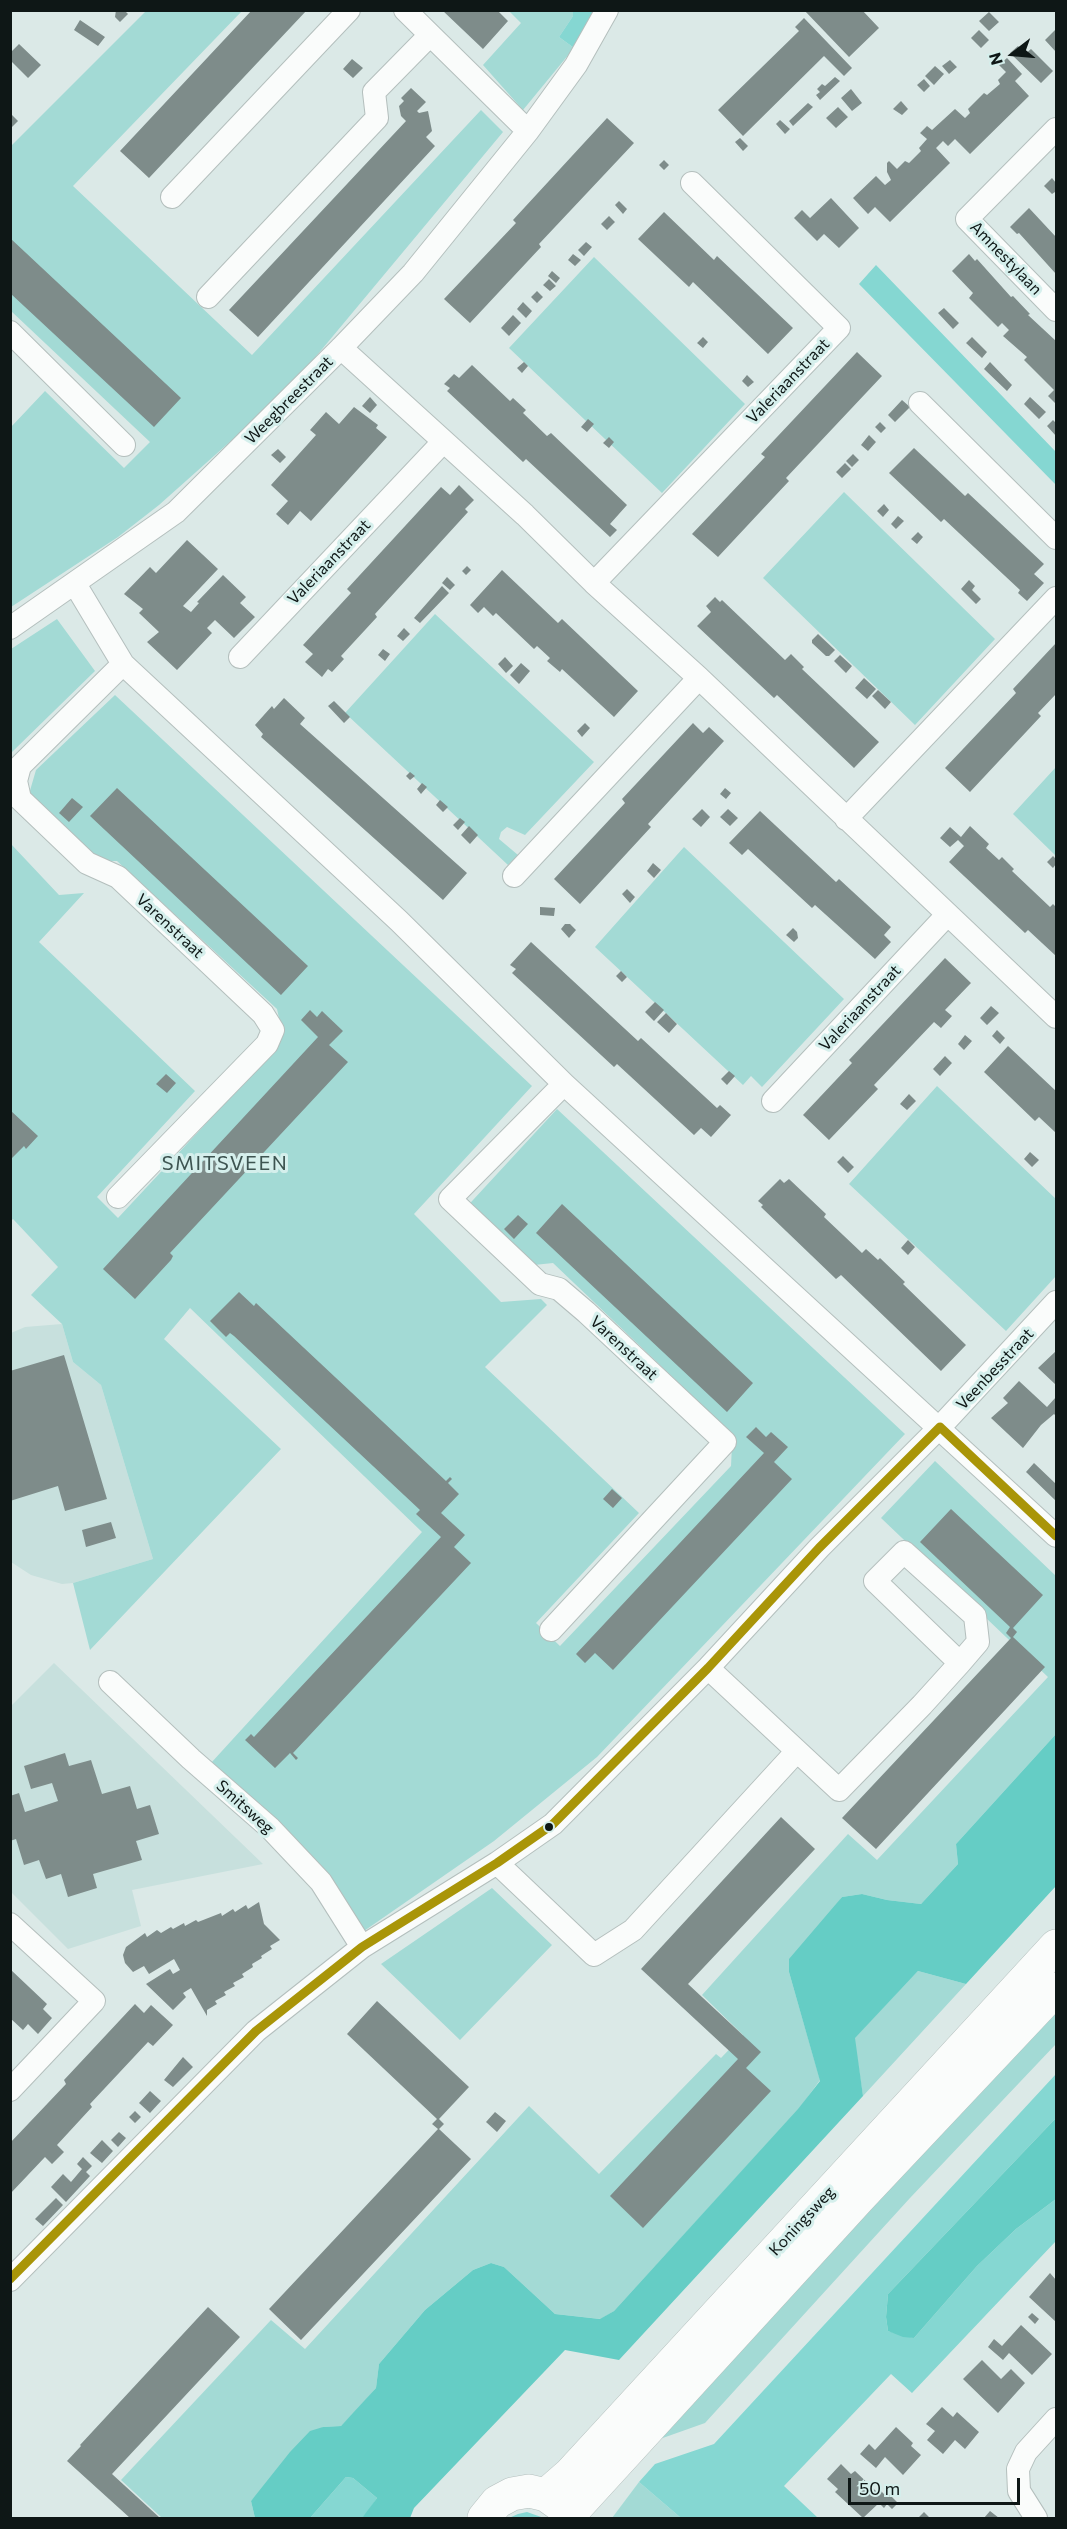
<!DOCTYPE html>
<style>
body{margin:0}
#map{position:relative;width:1067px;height:2529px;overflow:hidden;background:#dbe9e7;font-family:Commissioner,sans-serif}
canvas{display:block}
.frame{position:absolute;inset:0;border:12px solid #0e1716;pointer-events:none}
.north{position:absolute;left:983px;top:24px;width:60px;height:60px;-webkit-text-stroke:4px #d5efec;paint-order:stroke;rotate:254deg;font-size:16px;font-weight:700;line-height:24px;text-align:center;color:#0e1716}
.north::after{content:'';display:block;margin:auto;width:21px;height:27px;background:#0e1716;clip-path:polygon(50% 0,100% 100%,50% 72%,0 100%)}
.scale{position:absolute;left:848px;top:2478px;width:172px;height:27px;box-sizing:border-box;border:3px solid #0e1716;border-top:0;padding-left:8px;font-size:18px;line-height:21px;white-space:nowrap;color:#0e1716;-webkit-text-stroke:4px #d5efec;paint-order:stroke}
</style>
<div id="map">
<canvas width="1067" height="2529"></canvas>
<div class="frame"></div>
<div class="north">N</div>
<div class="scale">50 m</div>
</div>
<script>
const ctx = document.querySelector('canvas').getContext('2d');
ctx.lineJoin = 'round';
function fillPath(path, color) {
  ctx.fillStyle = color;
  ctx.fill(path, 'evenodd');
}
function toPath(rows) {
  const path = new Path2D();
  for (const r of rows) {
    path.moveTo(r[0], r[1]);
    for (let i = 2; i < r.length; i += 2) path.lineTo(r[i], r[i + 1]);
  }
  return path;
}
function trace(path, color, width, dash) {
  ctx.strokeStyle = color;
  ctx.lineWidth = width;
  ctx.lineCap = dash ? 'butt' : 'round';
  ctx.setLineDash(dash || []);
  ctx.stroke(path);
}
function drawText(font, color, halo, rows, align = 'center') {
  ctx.font = font + ' Commissioner,sans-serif';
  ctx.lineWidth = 6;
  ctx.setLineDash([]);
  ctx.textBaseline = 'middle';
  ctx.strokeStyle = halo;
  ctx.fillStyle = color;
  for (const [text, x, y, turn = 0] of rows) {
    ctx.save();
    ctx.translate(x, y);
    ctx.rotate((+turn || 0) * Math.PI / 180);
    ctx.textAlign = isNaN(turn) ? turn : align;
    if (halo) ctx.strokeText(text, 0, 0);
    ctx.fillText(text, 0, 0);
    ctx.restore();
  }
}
fillPath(toPath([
 [62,1324,73,1362,101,1385,153,1559,73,1583,62,1584,31,1575,11,1562,10,1545,11,1333,25,1327],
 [54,1663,263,1864,132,1890,141,1926,68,1949,11,1892,10,1707]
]), '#c7e0dd');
fillPath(toPath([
 [146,11,242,11,73,186,252,355,481,110,503,132,288,390,159,505,118,537,11,607,11,427,45,391,124,468,150,442,11,311,11,146],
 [509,11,573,11,573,16,559,37,574,48,523,110,483,65,521,23],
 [594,257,745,404,662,493,509,348],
 [844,492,995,639,915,725,763,578],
 [435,614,594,762,525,835,507,827,501,832,499,839,518,855,508,865,345,713],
 [57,619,95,671,11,753,11,649],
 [115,695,532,1086,414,1214,501,1302,541,1299,547,1305,485,1367,639,1513,536,1623,560,1646,731,1466,732,1445,725,1427,553,1263,515,1267,461,1213,557,1109,905,1434,597,1757,494,1841,364,1931,211,1763,422,1532,190,1308,164,1339,281,1449,90,1650,73,1583,153,1559,101,1385,73,1362,62,1324,31,1295,58,1267,13,1219,11,1221,11,844,59,895,84,893,39,942,195,1091,97,1197,118,1218,279,1045,281,1027,277,1009,117,861,100,861,29,794,36,770],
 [1056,767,1056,856,1013,814],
 [684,847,844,999,762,1087,751,1076,743,1085,595,947],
 [937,1086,1056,1199,1056,1276,1006,1331,849,1184],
 [935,1461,1056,1576,1056,1734,956,1844,958,1864,921,1904,887,1900,862,1894,842,1897,789,1972,820,2080,799,2109,614,2311,601,2319,555,2314,504,2267,491,2263,473,2270,425,2310,379,2364,376,2388,357,2410,341,2426,323,2427,251,2501,255,2518,162,2518,121,2480,271,2320,305,2349,529,2106,599,2174,716,2054,721,2058,743,2035,702,1995,848,1834,877,1860,1048,1677,881,1518],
 [492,1888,552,1945,460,2040,381,1964],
 [918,1971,966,1984,863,2096,854,2038],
 [1056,2004,1056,2044,910,2198,705,2423,643,2445],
 [639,2482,681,2518,612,2518]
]), '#a3dad5');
fillPath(toPath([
 [573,11,599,11,574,48,559,37,573,16],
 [876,265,1056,452,1056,485,859,284],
 [1056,2074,1056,2118,888,2294,886,2317,888,2331,914,2338,977,2266,1016,2229,1056,2199,1056,2241,912,2393,891,2374,784,2486,818,2518,681,2518,639,2482,655,2464,714,2444],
 [346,2477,353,2478,377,2498,367,2513,362,2518,310,2518],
 [527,2512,544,2518,509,2518,518,2514]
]), '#85d7d2');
fillPath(toPath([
 [1056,1734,1056,1886,966,1984,918,1971,855,2038,863,2096,619,2360,565,2350,414,2508,410,2518,362,2518,377,2498,353,2478,346,2477,310,2518,255,2518,251,2501,290,2452,310,2431,323,2427,341,2426,376,2388,379,2364,425,2310,473,2270,491,2263,504,2267,555,2314,600,2319,614,2311,798,2109,820,2081,789,1972,789,1959,842,1897,862,1894,887,1900,921,1904,958,1864,956,1844],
 [1056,2118,1056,2199,1016,2229,977,2266,914,2338,903,2337,888,2331,886,2317,888,2294]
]), '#65cdc5');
fillPath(toPath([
 [116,10,124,10,128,14,120,22,115,17],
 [252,10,307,10,149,178,120,151],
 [442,10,497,10,508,21,483,49],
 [804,10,862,10,879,28,849,57],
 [989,12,999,22,989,31,979,21],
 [804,18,852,68,844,76,824,56,743,136,718,110,799,31,795,27],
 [80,20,105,37,98,46,74,30],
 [1056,29,1056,52,1045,40],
 [979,30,989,40,981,48,971,38],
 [19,44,41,65,28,78,12,62,10,63,10,53],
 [1018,46,1025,54,1031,49,1053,71,1041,83,1010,53],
 [1007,58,1022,74,1015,81,1029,96,970,154,955,139,948,146,943,141,936,148,950,163,890,222,875,207,868,214,853,198,876,176,885,185,891,180,887,172,887,163,889,161,897,169,905,161,909,163,921,151,919,148,927,139,920,133,927,126,932,130,955,109,965,118,970,113,968,109,984,93,987,95,1000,84,998,80,1006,72,999,65],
 [352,59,363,68,353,78,343,69],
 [950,60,957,67,949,74,942,66],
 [935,66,944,74,934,85,925,76],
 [835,77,840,81,820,100,816,95,820,92,817,89,822,84,825,86],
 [924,79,930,86,924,92,917,85],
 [411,88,426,102,417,111,419,113,428,111,432,131,426,137,435,146,258,337,229,310,406,121,401,116,399,106,404,101,401,98],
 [851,89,862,103,852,111,841,98],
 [901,101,908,109,902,115,893,109],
 [808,103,813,107,793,126,789,121],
 [838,107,848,117,836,128,826,118],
 [10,113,18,121,10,129],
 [607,118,634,143,539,244,541,247,470,323,444,299,516,223,513,220],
 [780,120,790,129,785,134,776,124],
 [740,138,748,146,743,151,735,142],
 [664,160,669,165,664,170,659,165],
 [1052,178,1056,183,1056,194,1055,192,1052,194,1044,186],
 [831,198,859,228,839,248,824,234,817,241,794,218,802,210,810,218],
 [619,201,627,209,623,214,615,205],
 [1029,208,1056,237,1056,274,1019,233,1017,234,1010,227],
 [664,212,714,260,717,256,793,328,768,354,693,282,689,287,638,239],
 [609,216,615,222,607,230,601,224],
 [10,238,181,398,154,427,10,293],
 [586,242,592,247,584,256,578,250],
 [573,254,581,260,575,266,568,260],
 [969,254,975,261,977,259,1011,297,1013,296,1030,314,1028,315,1056,341,1056,404,1048,396,1054,390,1024,360,1027,357,1003,336,1009,330,1002,323,998,327,969,298,973,293,952,271],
 [552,271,560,278,556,283,548,276],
 [549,279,556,286,550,291,543,285],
 [537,291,543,297,537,303,531,297],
 [523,302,532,311,526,318,517,309],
 [944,308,959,323,953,329,938,313],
 [513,315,521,323,509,336,501,328],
 [703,337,708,342,703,348,697,343],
 [972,337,987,352,982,358,966,343],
 [857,352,882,376,786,478,789,481,718,557,692,534,765,457,761,454],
 [524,362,528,366,522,373,517,368],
 [990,362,1012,385,1007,391,984,369],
 [472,365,510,401,513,398,526,410,523,413,547,436,551,433,627,505,610,524,617,530,610,537,526,459,523,462,447,391,450,388,444,384,454,374,459,378],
 [747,375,754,382,748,387,742,381],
 [370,397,377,405,370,413,362,406],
 [1030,397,1046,412,1039,419,1024,404],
 [902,400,910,407,895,422,888,415],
 [354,407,378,425,376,428,387,437,311,521,300,511,288,525,276,514,288,501,271,485,316,435,310,430,326,412,339,424],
 [588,419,594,424,587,432,581,427],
 [1053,420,1056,423,1056,436,1047,426],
 [880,422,886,428,881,433,875,427],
 [869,435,876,442,868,451,861,445],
 [609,437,614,442,609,448,603,443],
 [914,448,965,496,968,493,1044,564,1034,574,1044,583,1027,601,1018,593,1020,590,944,519,941,522,889,473],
 [278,449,286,457,280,463,271,455],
 [853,454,859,460,852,467,846,461],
 [845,463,851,469,842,478,836,472],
 [459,485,474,500,465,509,468,512,375,614,377,617,341,656,344,659,332,672,328,669,322,677,305,662,313,654,303,645,351,593,347,589,441,487,450,495],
 [884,504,889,510,883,517,877,511],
 [898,516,904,521,896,529,891,524],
 [918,532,923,537,917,544,911,539],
 [187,540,218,569,183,606,191,612,199,603,197,602,223,575,246,597,240,603,255,617,234,638,215,620,207,628,212,633,177,670,147,642,159,632,139,613,143,609,124,594,150,567,156,573],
 [467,566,471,570,466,575,462,571],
 [502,570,558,623,562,619,638,691,614,717,562,669,560,672,547,661,550,658,537,646,534,649,496,613,493,616,484,607,478,613,470,605],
 [447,577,455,585,450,590,442,583],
 [969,580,975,586,972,590,981,599,976,604,961,589],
 [442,586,449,593,420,623,414,618],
 [715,597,720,602,722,600,785,660,791,654,804,667,802,669,879,742,854,768,777,695,774,698,697,626,711,612,706,606],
 [404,628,410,634,403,641,397,636],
 [818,634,835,650,829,656,826,656,812,643,812,640],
 [1056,643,1056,694,1038,713,1041,716,970,792,945,768,1016,693,1013,689],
 [383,649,390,654,385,661,378,655],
 [840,655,852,666,846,673,834,661],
 [505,657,513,666,506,673,498,664],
 [521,663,530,671,519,684,510,675],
 [864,678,876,689,867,699,855,688],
 [878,690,891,702,885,709,872,696],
 [284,698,305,718,300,724,467,873,443,900,261,737,263,734,255,725,272,706,274,709],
 [334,701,350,717,344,723,328,706],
 [585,723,590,728,582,737,577,731],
 [693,723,703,733,709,727,724,741,648,824,651,827,580,904,554,879,625,803,622,799],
 [410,772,415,776,410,780,406,776],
 [422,783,427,787,421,794,417,789],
 [117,788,308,966,281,995,90,816],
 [725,788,731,793,726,799,720,794],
 [72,798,83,807,69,822,59,813],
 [440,800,448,807,443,812,436,805],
 [702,809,710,817,701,827,692,819],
 [728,809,738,818,730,826,720,817],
 [760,811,836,882,839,879,891,927,884,935,891,942,875,959,815,905,812,908,748,849,742,855,729,843],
 [460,818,465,822,458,830,453,825],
 [469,826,478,835,470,844,461,835],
 [970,826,989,844,986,848,999,860,1002,857,1014,869,1012,871,1050,907,1053,904,1056,907,1056,956,1028,930,1025,933,949,862,964,846,958,840,950,847,940,838,950,827,961,837],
 [1053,856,1056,859,1056,864,1053,868,1047,862],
 [653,863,661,870,654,878,647,871],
 [627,889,635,897,630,903,622,894],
 [540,907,555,908,554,916,540,915],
 [565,924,570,924,576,930,569,938,561,929],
 [793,928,797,932,798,938,794,942,786,935],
 [531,942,638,1041,641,1038,717,1108,720,1105,731,1115,711,1137,701,1128,694,1135,617,1064,614,1067,512,973,516,969,510,965],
 [945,958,971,983,945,1010,952,1016,941,1028,934,1022,874,1085,878,1089,829,1140,803,1115,852,1063,849,1060],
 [621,971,627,977,622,982,616,976],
 [655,1002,664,1010,654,1021,645,1012],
 [991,1006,999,1013,987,1025,980,1018],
 [310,1010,317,1017,322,1011,343,1031,329,1045,348,1062,170,1253,173,1256,171,1260,135,1299,103,1269,318,1037,301,1020],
 [666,1013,677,1024,669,1033,657,1022],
 [997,1030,1005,1038,1000,1044,992,1036],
 [965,1035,972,1041,964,1050,958,1044],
 [1008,1046,1056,1091,1056,1133,1039,1117,1035,1121,984,1072],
 [945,1056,952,1063,940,1076,933,1069],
 [729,1071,735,1076,727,1085,721,1079],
 [166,1074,176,1083,167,1093,156,1084],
 [909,1094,916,1101,907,1110,900,1104],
 [10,1110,38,1136,26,1149,24,1146,10,1160],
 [1030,1152,1039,1160,1032,1167,1024,1159],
 [843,1156,854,1167,848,1173,837,1162],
 [780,1179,784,1183,789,1179,826,1214,824,1217,862,1253,866,1249,878,1260,880,1258,905,1282,903,1284,966,1345,941,1371,841,1275,836,1279,761,1207,763,1205,758,1201],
 [562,1204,753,1383,727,1412,536,1233],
 [518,1215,528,1224,514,1239,504,1229],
 [908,1240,915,1247,908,1255,901,1248],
 [239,1292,254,1306,256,1303,446,1481,450,1477,452,1479,448,1483,459,1494,441,1513,465,1535,454,1547,471,1563,293,1753,298,1758,296,1760,290,1753,275,1768,245,1740,251,1734,254,1737,441,1537,416,1514,420,1510,234,1336,230,1333,226,1337,210,1321],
 [1056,1351,1056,1385,1038,1368],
 [64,1355,107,1499,65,1511,58,1486,10,1501,10,1371],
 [1019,1381,1047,1407,1056,1397,1056,1416,1054,1414,1041,1425,1023,1448,991,1418,1008,1403,1003,1398],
 [756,1427,766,1437,771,1432,788,1447,774,1462,792,1479,613,1670,595,1653,585,1663,576,1654,764,1453,746,1437],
 [1034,1463,1056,1484,1056,1501,1026,1472],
 [612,1489,622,1498,613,1508,603,1499],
 [951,1509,1043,1595,1013,1628,1017,1632,1013,1637,1045,1667,876,1849,842,1818,1011,1638,1006,1633,1010,1627,920,1542],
 [111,1522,116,1538,86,1547,82,1530],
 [65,1753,69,1766,91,1760,102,1794,130,1786,137,1809,150,1805,159,1834,136,1841,142,1860,93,1874,97,1888,68,1897,61,1874,46,1879,39,1860,24,1865,16,1839,10,1841,10,1796,19,1793,25,1812,58,1801,52,1783,31,1789,24,1766],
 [781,1817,815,1849,688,1984,761,2052,746,2068,771,2091,643,2228,610,2196,738,2059,641,1969],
 [259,1902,264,1924,280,1940,270,1946,272,1949,261,1956,262,1958,252,1964,253,1967,242,1974,244,1977,233,1983,235,1986,224,1992,226,1995,215,2001,217,2004,207,2010,207,2016,191,1988,183,1993,186,1997,173,2010,146,1984,170,1969,173,1974,180,1970,174,1959,149,1974,144,1966,133,1972,125,1963,123,1955,126,1947,145,1933,147,1937,157,1930,161,1933,171,1927,173,1929,184,1923,185,1926,196,1920,198,1922,221,1913,222,1916,233,1909,235,1912,246,1905,248,1909],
 [10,1969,47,2004,43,2009,52,2018,38,2034,28,2024,23,2030,10,2018],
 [377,2001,469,2087,439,2119,444,2124,439,2129,471,2159,301,2340,269,2309,438,2129,432,2124,437,2119,347,2034],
 [135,2004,144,2013,151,2005,173,2025,153,2046,148,2042,90,2104,92,2107,57,2145,64,2152,52,2164,45,2157,10,2194,10,2143,66,2084,64,2080],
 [183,2057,193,2067,173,2087,164,2080],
 [150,2091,161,2101,150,2113,139,2103],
 [135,2111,141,2117,135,2123,129,2117],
 [495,2112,506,2121,497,2132,486,2122],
 [119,2132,126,2138,118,2147,111,2140],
 [102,2140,113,2151,102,2163,90,2153],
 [83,2157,92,2166,86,2172,90,2176,66,2202,51,2187,63,2174,71,2182,82,2169,77,2164],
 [56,2198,63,2205,43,2226,35,2219],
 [1050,2273,1056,2280,1056,2322,1029,2297],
 [208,2307,240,2337,112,2474,160,2518,130,2518,67,2461,81,2446,80,2445],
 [1032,2313,1039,2319,1035,2324,1028,2317],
 [1021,2325,1052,2354,1032,2375,1009,2353,1003,2360,988,2347,994,2339,1002,2346],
 [982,2360,1001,2379,1011,2369,1025,2383,998,2413,963,2379],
 [942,2407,953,2417,957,2412,979,2432,965,2449,955,2440,943,2454,927,2440,935,2431,926,2424],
 [896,2427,913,2443,911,2446,921,2455,903,2475,885,2457,876,2468,860,2454,869,2444,875,2450],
 [841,2464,851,2474,855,2471,878,2493,881,2491,884,2494,887,2492,898,2503,892,2509,887,2504,884,2508,879,2503,863,2518,835,2492,838,2489,827,2479],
 [990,2511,999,2518,984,2518],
 [924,2512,930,2518,918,2518]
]), '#7e8c8a');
const minor = toPath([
 [405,10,528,131],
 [1056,129,967,219,1056,310],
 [172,197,349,10],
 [208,297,377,118,374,92,430,35],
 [10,332,124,445],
 [341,348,525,515,594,583,699,678,1056,1017],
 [920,403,1056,538],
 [594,583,839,328,692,183],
 [75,584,123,664,399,921,564,1084,1056,1536],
 [10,628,176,512,341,348,413,273,528,131,576,65,607,10],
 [240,657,443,442],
 [846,819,1056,598],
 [514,876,699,678],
 [773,1101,947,915],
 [118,1197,267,1044,273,1030,263,1014,118,877,87,863,20,799,16,781,20,766,123,664],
 [551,1630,725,1442,586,1312,559,1289,540,1284,450,1199,564,1084],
 [708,1668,839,1790,922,1705,960,1663,978,1642,975,1616,904,1552,875,1581,960,1663],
 [110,1682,191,1759,270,1828,321,1882,362,1947],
 [497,1863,594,1955,633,1930,797,1751],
 [10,1924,94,2001,10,2090],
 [10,2280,256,2031,362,1947,497,1863,553,1824,708,1668,819,1548,940,1427,1056,1302],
 [1036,2518,1019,2491,1018,2469,1026,2452,1056,2419]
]);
const primary = toPath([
 [546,2495,570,2474,1056,1946],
 [569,2515,859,2198,1056,1989],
 [484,2518,497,2502,512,2494,529,2491,546,2495,563,2507]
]);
trace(minor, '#b4bfbd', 24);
trace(primary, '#b4bfbd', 34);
trace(minor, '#fafcfb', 22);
trace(primary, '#fafcfb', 33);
trace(toPath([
 [940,1427,1056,1536],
 [10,2279,256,2031,362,1947,497,1863,553,1824,708,1668,819,1548,940,1427]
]), '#a99508', 9);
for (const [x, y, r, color] of [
 [549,1827,5,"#0e1716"]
]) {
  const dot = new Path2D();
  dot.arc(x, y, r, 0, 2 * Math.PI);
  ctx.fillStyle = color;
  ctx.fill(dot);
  trace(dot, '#d5efec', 2);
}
drawText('16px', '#0e1716', '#d5efec', [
 ["Amnestylaan",1006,258,46],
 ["Valeriaanstraat",788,381,-46],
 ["Weegbreestraat",289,400,-45],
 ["Valeriaanstraat",329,562,-46],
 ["Varenstraat",170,926,43],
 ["Valeriaanstraat",860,1008,-47],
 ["Varenstraat",624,1348,43],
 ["Veenbesstraat",995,1369,-47],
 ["Smitsweg",245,1807,42],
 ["Koningsweg",802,2221,-47]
]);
ctx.letterSpacing = '1.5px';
drawText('20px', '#3d5451', '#d5efec', [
 ["SMITSVEEN",225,1163]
]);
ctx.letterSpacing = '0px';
</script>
